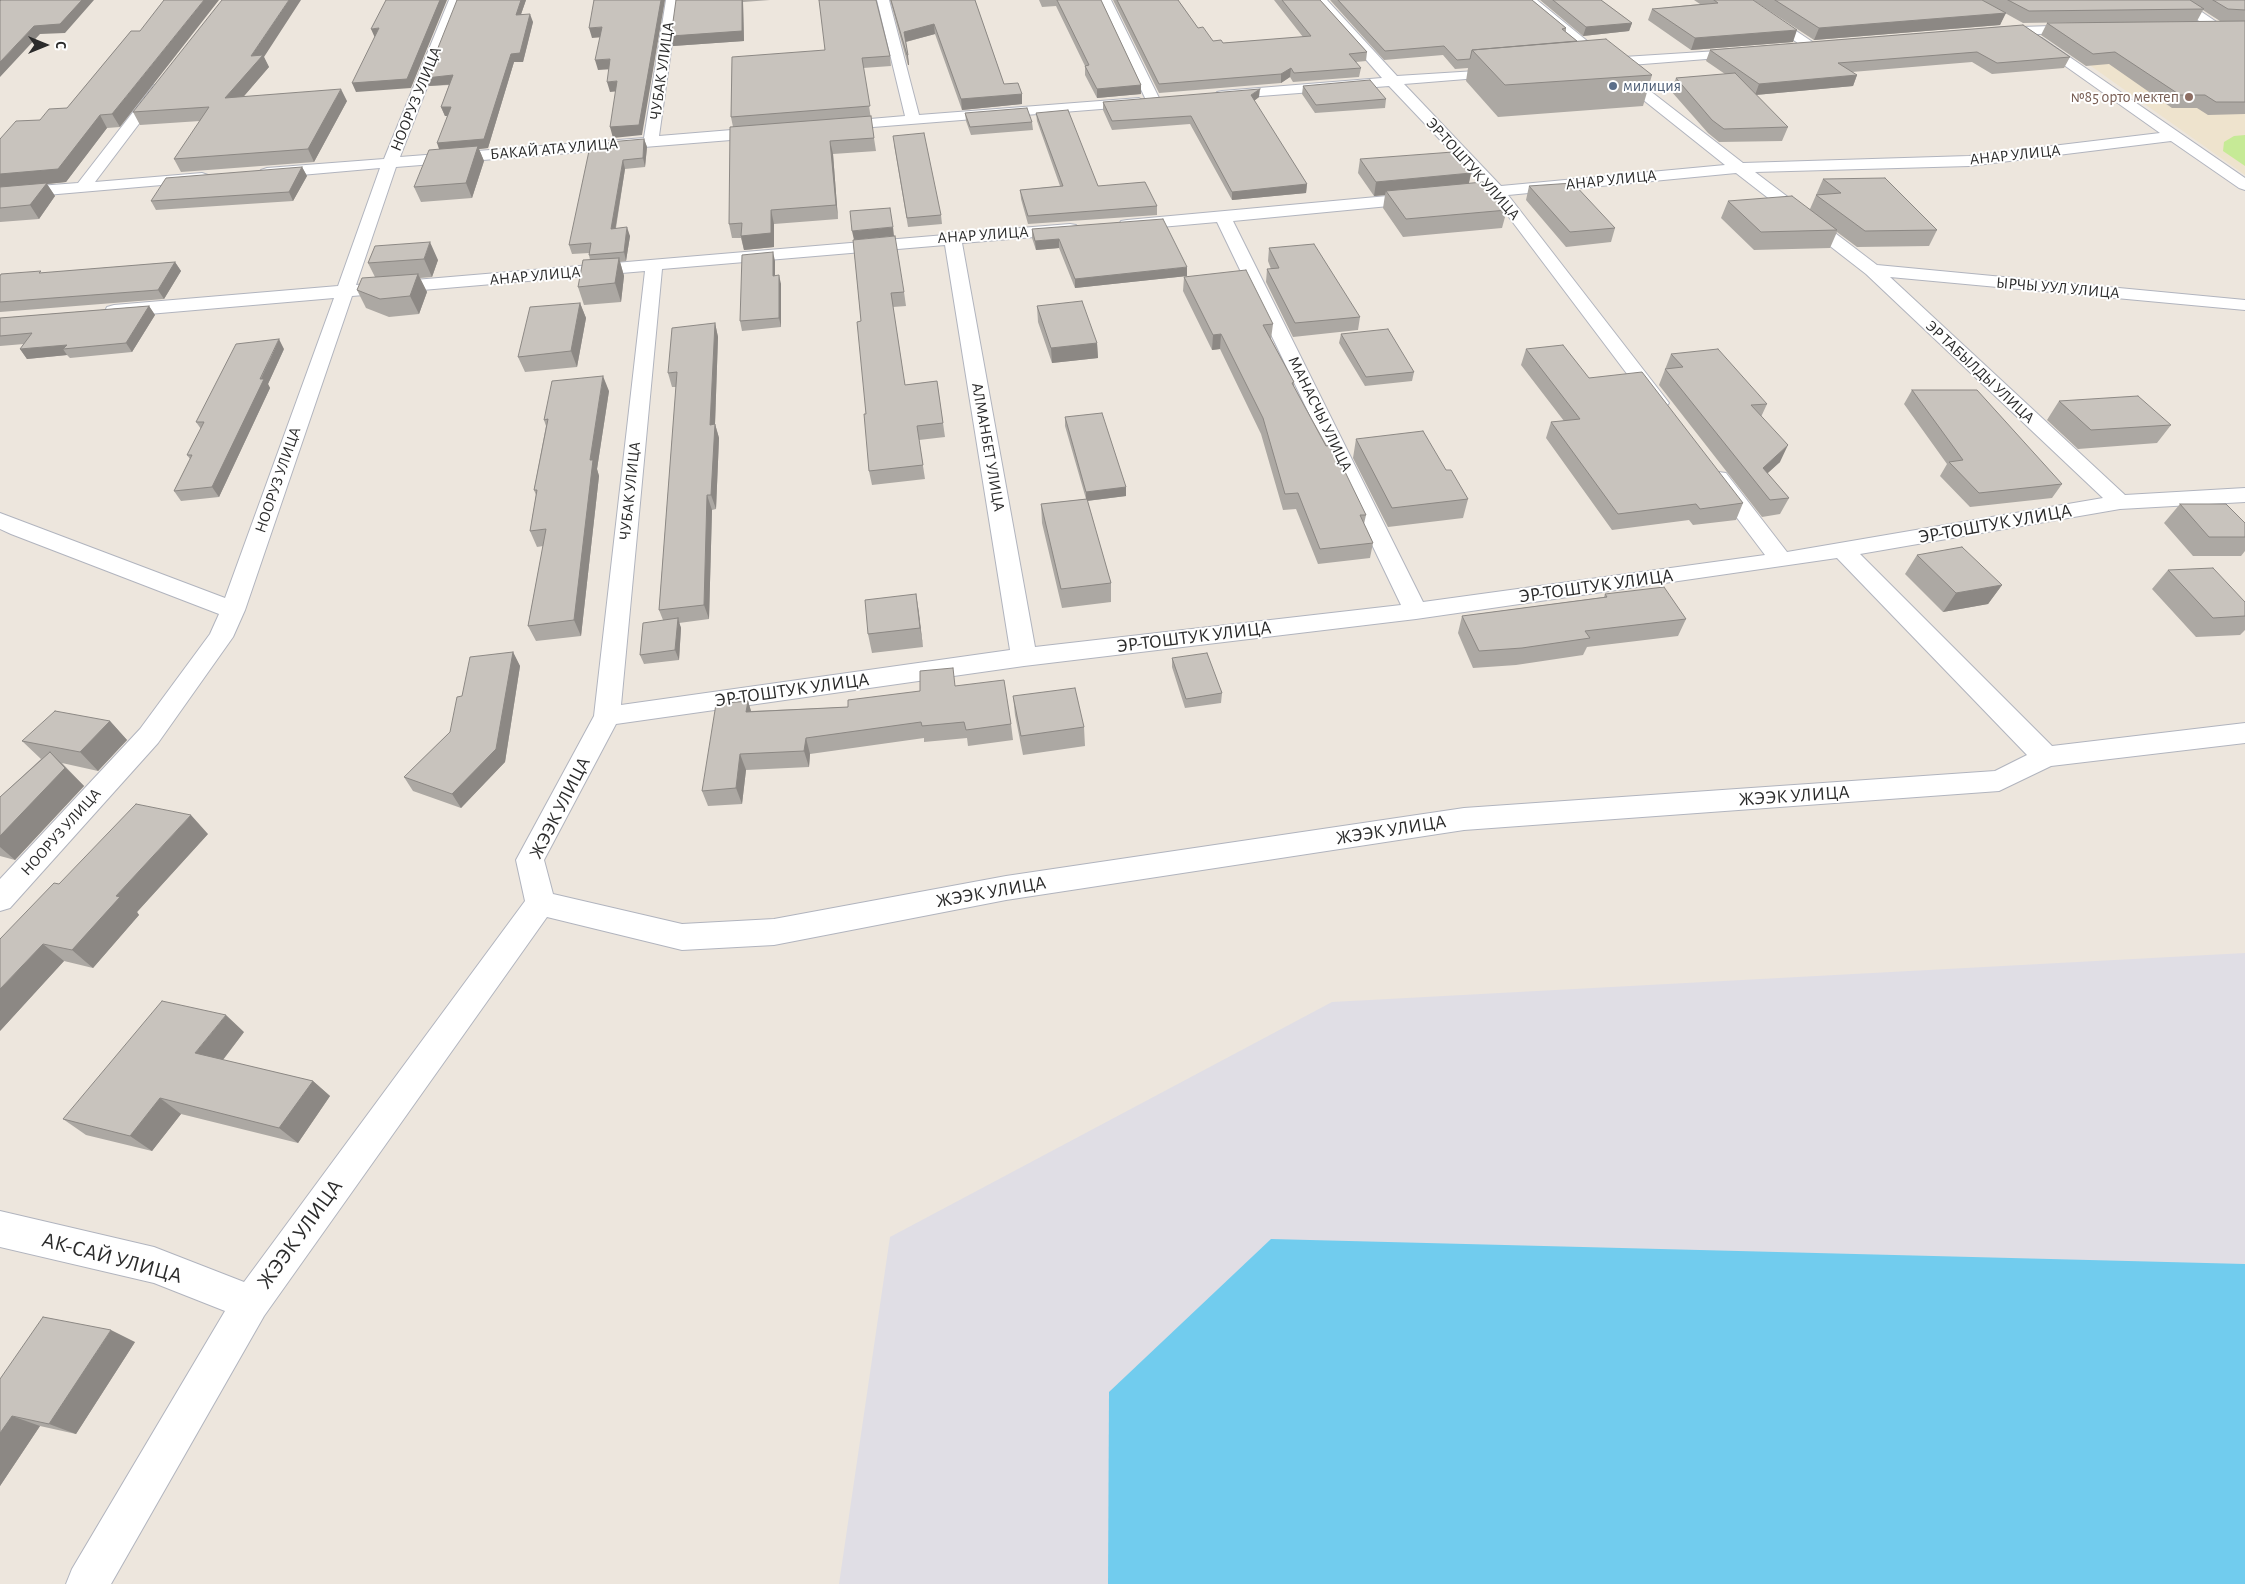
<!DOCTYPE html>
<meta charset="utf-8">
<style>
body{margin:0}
#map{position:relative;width:2245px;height:1584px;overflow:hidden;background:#ede6dd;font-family:"Alegreya Sans",sans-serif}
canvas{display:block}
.north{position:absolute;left:20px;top:20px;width:50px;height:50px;-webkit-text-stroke:4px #fff;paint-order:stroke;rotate:90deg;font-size:14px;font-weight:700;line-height:20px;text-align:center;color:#2b2b2b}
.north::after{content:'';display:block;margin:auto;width:18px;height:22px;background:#2b2b2b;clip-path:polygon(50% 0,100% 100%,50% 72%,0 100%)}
</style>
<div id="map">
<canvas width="2245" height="1584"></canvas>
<div class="north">С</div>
</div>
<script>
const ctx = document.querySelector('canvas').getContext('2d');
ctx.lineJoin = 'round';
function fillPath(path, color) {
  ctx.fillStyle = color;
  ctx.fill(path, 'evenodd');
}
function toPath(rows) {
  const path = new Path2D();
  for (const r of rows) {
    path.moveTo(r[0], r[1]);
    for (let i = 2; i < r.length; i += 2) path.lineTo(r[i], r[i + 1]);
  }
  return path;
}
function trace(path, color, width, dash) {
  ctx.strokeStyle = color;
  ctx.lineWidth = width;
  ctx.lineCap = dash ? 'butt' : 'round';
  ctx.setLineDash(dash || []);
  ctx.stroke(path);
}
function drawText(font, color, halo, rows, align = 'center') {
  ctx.font = font + ' "Alegreya Sans",sans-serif';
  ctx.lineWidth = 4;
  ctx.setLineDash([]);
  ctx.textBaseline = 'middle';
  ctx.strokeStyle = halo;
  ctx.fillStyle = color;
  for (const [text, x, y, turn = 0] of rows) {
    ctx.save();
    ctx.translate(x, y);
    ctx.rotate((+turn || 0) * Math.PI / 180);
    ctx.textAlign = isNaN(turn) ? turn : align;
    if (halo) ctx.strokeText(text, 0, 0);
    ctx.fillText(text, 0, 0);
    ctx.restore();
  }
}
fillPath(toPath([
 [2245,953,2245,1584,839,1584,890,1237,1332,1002]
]), '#e0dee5');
fillPath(toPath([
 [2245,32,2245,175,2047,35]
]), '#eee3cd');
fillPath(toPath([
 [2245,135,2245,166,2223,151,2224,142,2234,136]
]), '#c6ea96');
fillPath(toPath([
 [1271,1239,2245,1264,2245,1584,1108,1584,1109,1392]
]), '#71ccee');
const street = toPath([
 [449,0,461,0,400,157,644,138,666,0,678,0,659,136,768,127,773,129,776,132,773,135,768,137,396,167,356,285,945,235,952,232,958,233,1070,224,1076,225,1078,229,1076,233,1070,234,962,243,1035,647,1401,605,1217,222,1127,230,1121,229,1119,225,1121,221,1127,220,1485,187,1389,86,1222,99,1217,98,1215,95,1217,92,1222,91,1382,78,1314,0,1327,0,1397,76,1508,69,1510,72,1508,75,1503,76,1404,84,1501,186,1725,165,1602,67,1593,66,1591,63,1594,60,1523,0,1537,0,1608,58,1749,49,1751,52,1744,56,1618,66,1743,163,1969,156,2160,133,2030,41,2037,37,2042,38,2245,178,2245,190,2239,188,2171,141,1969,166,1755,172,1877,265,2245,300,2245,310,1890,277,2125,495,2245,488,2245,502,2120,509,1860,554,2052,746,2245,723,2245,743,2051,766,1999,791,1464,830,1006,900,774,945,682,950,547,917,264,1316,111,1584,66,1584,72,1569,225,1311,154,1283,0,1247,0,1211,154,1247,244,1282,525,901,516,860,594,716,645,271,352,296,245,610,233,637,158,743,10,908,0,911,0,879,140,729,210,634,219,614,11,534,0,529,0,513,225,598,334,298,114,317,107,315,105,311,107,307,114,305,338,286,380,168,267,178,261,176,259,173,261,170,267,168,384,159,449,0],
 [1736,173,1866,274,2103,498,1787,552,1726,473,1718,472,1710,473,1707,478,1765,555,1423,602,1233,221,1493,196,1652,407,1659,409,1666,407,1669,403,1666,399,1508,195,1736,173],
 [945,245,1010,650,621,705,662,269,945,245],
 [1837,558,2027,755,1995,771,1464,808,1006,876,774,919,682,924,553,894,544,860,616,724,1024,666,1416,619,1837,558],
 [877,0,889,0,919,115,1139,98,1146,102,1139,106,835,130,830,129,828,126,830,123,835,122,905,116,877,0],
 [1099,0,1111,0,1160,100,1158,103,1148,103,1146,100,1099,0],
 [1735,0,1750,0,1820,47,1813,51,1808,50,1735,0],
 [2169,0,2184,0,2224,27,2222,30,2212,30,2169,0],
 [2081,25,2088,29,2086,32,1992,36,1985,32,1992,28,2081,25],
 [159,84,166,88,95,182,202,173,208,175,210,178,208,181,0,199,0,189,78,183,154,85,159,84]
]);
trace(street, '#b1b4be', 2);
fillPath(street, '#fff');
fillPath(toPath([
 [457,0,526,0,521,14,533,22,523,62,514,62,488,148,479,149,484,161,472,198,421,202,414,187,439,149,447,116,445,116,441,107,449,85,429,86],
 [676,0,770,0,743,2,744,41,673,46],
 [890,0,975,0,1004,84,1022,94,1022,104,962,110,935,34,906,42,909,65,908,65],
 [1039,0,1101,0,1141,85,1141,94,1097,98,1085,75,1085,66,1056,6,1042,7],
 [1113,0,1178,0,1198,28,1213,41,1223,43,1303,37,1274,0,1320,0,1367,52,1366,61,1356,62,1361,68,1359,77,1293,82,1290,77,1281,83,1159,93],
 [1330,0,1532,0,1566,28,1566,32,1577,41,1652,75,1643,106,1498,117,1466,81,1468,68,1455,69,1443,55,1384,60],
 [1540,0,1601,0,1632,23,1629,31,1583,36],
 [1694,0,1753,0,1793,42,1691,50,1648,20,1652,9,1700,4],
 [1753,0,2245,0,2245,114,2208,115,2197,108,2172,108,2109,64,2086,66,2041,35,2047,23,2084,22,2023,23,2005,13,2000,25,1814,40],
 [2203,10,2209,14,2220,21,2197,21],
 [2023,25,2070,57,2064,68,1992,74,1972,62,1852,72,1857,75,1853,86,1756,95,1788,127,1782,141,1719,142,1708,133,1671,91,1676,78,1725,74,1706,61,1710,50],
 [131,31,120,127,107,128,66,182,47,184,55,196,39,219,0,222,0,139,40,120,67,108],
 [890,56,891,66,863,68,876,151,833,154,838,219,774,224,774,247,744,250,741,238,732,238,729,224,733,127,731,117,732,57],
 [264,57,269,67,244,96,347,101,314,162,181,172,174,159,200,121,140,125,133,112],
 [1303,86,1386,99,1385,108,1315,113,1302,94],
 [1259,97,1254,101,1307,184,1306,193,1232,200,1190,124,1112,130,1103,110,1103,102],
 [965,113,1032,122,1033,130,971,135,966,121],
 [1036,113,1098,186,1157,206,1157,215,1028,224,1021,199,1020,190,1060,186,1037,121],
 [644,139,647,147,645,167,625,169,616,228,630,236,626,261,620,262,624,276,621,302,584,305,578,287,590,260,589,255,589,253,572,254,569,245,607,149],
 [894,144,941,215,942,224,908,227],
 [1360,159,1471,173,1469,183,1507,210,1502,228,1403,237,1383,208,1385,195,1374,196,1358,173],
 [302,167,307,176,293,201,156,210,151,201],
 [1823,179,1937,230,1929,246,1857,247,1837,232,1830,248,1754,250,1721,218,1728,201,1810,209],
 [1529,186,1615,228,1611,242,1566,247,1526,200],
 [1032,229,1187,276,1075,288,1059,248,1036,250,1032,238],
 [853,240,904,292,906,306,893,307,905,385,937,381,945,437,919,440,925,479,872,485,869,471,861,321],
 [375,246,438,260,432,277,420,278,427,292,419,314,389,317,366,308,357,290,375,277,368,263],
 [1269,248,1360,317,1358,330,1293,337,1266,282,1267,269,1271,269,1268,261],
 [775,261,775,276,781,284,781,327,742,331,740,321],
 [175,262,181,271,164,299,0,312,0,276,42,273],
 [1184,277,1273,324,1271,339,1294,382,1294,387,1366,515,1364,524,1373,543,1370,558,1318,564,1296,509,1283,510,1261,434,1220,349,1212,350,1183,291],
 [580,303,586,318,577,367,525,372,518,357],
 [149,306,155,315,132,352,70,358,67,355,27,359,20,349,24,344,0,346,0,318],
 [1037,306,1097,343,1098,358,1052,363,1038,322],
 [715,323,718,337,715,424,719,438,716,509,712,510,709,619,679,623,681,628,679,660,644,664,640,655,663,620,659,610,676,387,672,387,668,373],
 [1341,334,1414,372,1412,381,1365,386,1339,343],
 [284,349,268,384,270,388,219,497,181,501,174,491,190,459,187,455,201,429,196,422],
 [1526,349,1589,378,1743,503,1736,520,1693,525,1689,520,1612,530,1546,438,1551,422,1564,421,1521,365],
 [1671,354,1767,404,1761,417,1780,462,1767,473,1789,498,1780,514,1762,517,1659,385],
 [1912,390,2062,484,2052,498,1970,507,1940,476,1947,464,1904,404],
 [609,391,597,469,599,476,581,636,536,641,528,626,543,546,537,547,530,531,536,495,534,490,546,426,544,420],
 [2059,401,2171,425,2157,443,2078,449,2047,420],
 [1065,417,1126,487,1126,496,1087,501,1111,583,1111,602,1062,608,1042,523,1041,504,1086,499,1065,426],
 [1356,439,1446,470,1468,499,1463,518,1388,527,1353,458],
 [2180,504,2245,523,2245,551,2241,556,2193,556,2164,523],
 [1917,555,2002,585,1988,604,1943,612,1905,574],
 [2168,570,2245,602,2245,630,2240,635,2196,637,2152,589],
 [916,594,923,647,872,653,868,634],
 [1605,594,1686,619,1678,636,1587,647,1583,655,1516,665,1473,668,1458,633,1462,616,1604,597],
 [513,652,520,666,505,762,461,808,413,791,404,777,450,732,462,696],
 [1172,658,1222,693,1221,703,1185,708,1172,667],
 [956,686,1011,724,1013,740,968,746,967,738,924,742,924,738,810,754,809,767,746,770,742,804,708,806,702,791,748,701,751,711,848,707],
 [1013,696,1084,727,1085,746,1023,755,1015,715],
 [110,721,127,740,98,771,62,763,84,786,15,860,0,856,0,797,41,759,22,741],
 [208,834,137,912,139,915,93,968,64,961,0,1031,59,884],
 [244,1032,223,1060,313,1081,330,1096,298,1143,181,1114,152,1151,86,1135,63,1119],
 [135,1342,76,1434,40,1426,0,1486,0,1379]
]), '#aca8a3');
fillPath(toPath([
 [82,0,94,0,65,33,40,34,0,77,0,62,34,26],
 [204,0,219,0,120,127,112,114],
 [289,0,301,0,264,57,269,67,232,110,225,98,251,56],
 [440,0,447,0,411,88,356,92,352,83],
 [521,0,526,0,518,23,516,15],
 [661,0,665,0,642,135,613,138,610,127],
 [742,0,743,0,743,2,744,41,673,46,671,36],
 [2006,13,2000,25,1814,40,1819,28],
 [530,14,533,22,523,62,514,62,488,148,479,149,484,161,472,198,466,183,440,152,437,143,511,54],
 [1632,23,1629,31,1583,36,1586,27],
 [934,24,935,34,905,42,904,32],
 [602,27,604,37,592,38,589,28],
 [379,28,375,38,371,29],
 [1797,30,1793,42,1691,50,1695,38],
 [907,55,908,55,909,65,908,65],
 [610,59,613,69,598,70,595,60],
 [1291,68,1290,77,1281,83,1281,74],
 [453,75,456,84,429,86,426,78],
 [1857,75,1853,86,1755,95,1759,84],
 [617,81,620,91,610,92,607,82],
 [1141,85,1141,94,1097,98,1097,89],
 [341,89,347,101,314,162,308,149],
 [1260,89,1259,97,1250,104,1251,95],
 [1022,94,1022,104,962,110,961,99],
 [441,107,451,107,455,116,445,116],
 [100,115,107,128,66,182,47,184,55,196,39,219,30,205,0,188,0,174],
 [644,139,647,147,645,167,643,158],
 [830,141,833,154,838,219,836,205],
 [623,160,625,169,614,237,611,229],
 [302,167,307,176,293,201,289,192],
 [1471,173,1468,187,1386,191,1385,195,1374,196,1376,182],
 [1307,184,1306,193,1232,200,1232,192],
 [771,210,774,224,774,247,744,250,741,236],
 [627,227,630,236,626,261,624,252],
 [893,227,894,236,854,240,852,231],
 [1059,239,1059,248,1036,250,1035,241],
 [430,242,438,260,432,277,424,259],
 [773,252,775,261,775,285,773,276],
 [619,258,624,276,621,302,615,283],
 [175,262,181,271,164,299,158,290],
 [1187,267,1187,276,1075,288,1075,279],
 [418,274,427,292,419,314,410,296],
 [779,275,781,284,781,327,779,318],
 [580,303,586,318,577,367,571,351],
 [149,306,155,315,132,352,126,343],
 [715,323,718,337,715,424,719,438,716,509,711,495,710,425],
 [1221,334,1220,349,1212,350,1213,335],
 [279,339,284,349,268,384,270,388,219,497,212,487],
 [1097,343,1098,358,1052,363,1051,348],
 [67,345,63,349,67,355,27,359,20,349],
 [603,376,609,391,597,469,599,476,581,636,574,620,590,460],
 [1788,445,1780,462,1757,483,1763,468],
 [1126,487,1126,496,1086,501,1086,492],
 [707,495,712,510,709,619,704,605],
 [2002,585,1988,604,1943,612,1956,593],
 [916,594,919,613,923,647,920,628],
 [678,618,681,628,679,660,675,650],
 [513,652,520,666,505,762,461,808,452,794],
 [748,701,753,718,746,712],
 [110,721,127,740,98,771,80,752],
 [806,738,810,754,809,767,804,751],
 [50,752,84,786,15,860,0,847,0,836],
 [740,754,746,770,742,804,736,788],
 [191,815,208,834,137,912,139,915,93,968,72,950,116,896],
 [43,944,64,961,0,1031,0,989],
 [226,1015,244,1032,215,1070,195,1053],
 [313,1081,330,1096,298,1143,279,1128],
 [160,1098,181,1114,152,1151,130,1136],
 [111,1330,135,1342,76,1434,49,1424],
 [12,1416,40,1426,0,1486,0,1433]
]), '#8c8884');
const building = toPath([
 [1,0,82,0,60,24,34,26,0,62,0,1,1,0],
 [164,0,204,0,112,114,100,115,58,169,0,174,0,139,16,121,40,120,49,109,67,108,131,31,140,31,164,0],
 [222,0,289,0,251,56,263,55,225,98,341,89,308,149,174,159,209,107,133,112,222,0],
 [386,0,440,0,407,79,352,83,379,28,371,29,386,0],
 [457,0,521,0,516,15,530,14,520,53,511,54,484,139,437,143,451,107,441,107,453,75,426,78,457,0],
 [594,0,661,0,639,125,610,127,617,81,607,82,610,59,595,60,602,27,589,28,594,0],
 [676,0,742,0,742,31,671,36,676,0],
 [819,0,876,0,890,56,862,58,870,106,731,117,732,57,825,50,819,0],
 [891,0,975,0,1004,84,1018,83,1022,94,961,99,934,24,904,32,908,55,907,55,891,0],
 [1057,0,1101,0,1141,85,1097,89,1085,66,1089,65,1057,0],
 [1117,0,1178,0,1198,28,1203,27,1213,41,1221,40,1223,43,1311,36,1282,0,1320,0,1367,52,1349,54,1361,68,1294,73,1291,68,1281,74,1159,84,1117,0],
 [1338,0,1532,0,1566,28,1562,29,1577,41,1472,50,1470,59,1457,60,1444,46,1385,51,1338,0],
 [1553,0,1601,0,1632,23,1586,27,1553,0],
 [1714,0,1753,0,1797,30,1695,38,1652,9,1718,3,1714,0],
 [1775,0,1982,0,2006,13,1819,28,1775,0],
 [2008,0,2190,0,2204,9,2029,11,2008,0],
 [2213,0,2245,0,2245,10,2228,9,2213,0],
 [2245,21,2245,102,2216,102,2205,95,2180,95,2115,52,2093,54,2047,23,2245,21],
 [2023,25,2070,57,1997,63,1977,52,1838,63,1857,75,1759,84,1710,50,2023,25],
 [1606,39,1652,75,1505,85,1472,50,1606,39],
 [1735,73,1788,127,1724,129,1712,120,1676,78,1735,73],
 [1370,80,1386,99,1316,105,1303,86,1370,80],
 [1260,89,1251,95,1307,184,1232,192,1191,116,1112,121,1103,102,1260,89],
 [1027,108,1032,122,970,127,965,113,1027,108],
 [1068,110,1098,186,1145,182,1157,206,1028,216,1020,190,1063,186,1036,113,1068,110],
 [871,116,874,138,830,141,836,205,771,210,771,233,741,236,742,223,729,224,730,127,871,116],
 [924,133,941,215,907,218,893,136,924,133],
 [644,139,643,158,623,160,611,229,627,227,624,252,589,255,591,243,569,245,589,151,607,149,609,142,644,139],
 [478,146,466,183,414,187,429,150,478,146],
 [1453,152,1471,173,1376,182,1360,159,1453,152],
 [302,167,289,192,151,201,166,178,302,167],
 [1885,178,1937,230,1865,231,1816,195,1841,193,1823,179,1885,178],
 [1483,182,1507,210,1406,219,1386,191,1483,182],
 [47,183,30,205,0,208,0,187,47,183],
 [1573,183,1615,228,1570,232,1529,186,1573,183],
 [1792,196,1837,230,1761,232,1728,201,1792,196],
 [890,208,893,227,852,231,850,211,890,208],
 [1163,219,1187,267,1075,279,1059,239,1035,241,1032,229,1163,219],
 [895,236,904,292,891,293,905,385,937,381,943,423,917,426,923,465,869,471,864,414,866,414,857,322,861,321,853,240,895,236],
 [430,242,424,259,368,263,375,246,430,242],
 [1314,244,1360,317,1295,323,1267,269,1279,268,1269,248,1314,244],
 [773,252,773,276,779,275,779,318,740,321,742,255,773,252],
 [619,258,615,283,578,287,583,260,619,258],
 [175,262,158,290,0,302,0,276,1,274,41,271,39,273,175,262],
 [1246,270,1273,324,1263,325,1294,382,1292,383,1326,446,1332,445,1366,515,1360,515,1373,543,1320,549,1298,493,1285,494,1263,418,1221,334,1213,335,1184,277,1246,270],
 [418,274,410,296,380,299,357,290,362,278,418,274],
 [1082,301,1097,343,1051,348,1037,306,1082,301],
 [580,303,571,351,518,357,530,307,580,303],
 [149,306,126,343,63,349,67,345,20,349,32,333,0,336,0,318,149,306],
 [715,323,710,425,715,424,711,495,707,495,704,605,659,610,677,372,668,373,672,328,715,323],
 [1388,329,1414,372,1366,377,1341,334,1388,329],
 [279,339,260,379,264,379,212,487,174,491,192,455,187,455,204,422,196,422,236,344,279,339],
 [1563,345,1589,378,1642,372,1743,503,1700,509,1696,504,1618,514,1551,422,1580,419,1526,349,1563,345],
 [1718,349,1767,404,1751,405,1788,445,1763,468,1789,498,1770,500,1665,369,1683,367,1671,354,1718,349],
 [603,376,590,460,593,460,574,620,528,626,546,529,530,531,537,490,534,490,548,419,544,420,552,381,603,376],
 [1912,390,1977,390,2062,484,1979,493,1949,462,1963,460,1912,390],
 [2138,396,2171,425,2091,430,2059,401,2138,396],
 [1102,413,1126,487,1086,492,1065,417,1102,413],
 [1423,431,1446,470,1451,470,1468,499,1392,508,1356,439,1423,431],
 [1087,499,1111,583,1061,589,1041,504,1087,499],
 [2180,504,2226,504,2245,523,2245,537,2209,537,2180,504],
 [1962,547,2002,585,1956,593,1917,555,1962,547],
 [2213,568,2245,602,2245,616,2213,618,2168,570,2213,568],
 [1664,587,1686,619,1585,631,1590,638,1522,648,1479,651,1462,616,1607,597,1605,594,1664,587],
 [916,594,920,628,868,634,865,600,916,594],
 [678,618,675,650,640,655,643,623,678,618],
 [513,652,496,749,452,794,404,777,450,732,457,697,462,696,470,657,513,652],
 [1207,653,1222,693,1186,699,1172,658,1207,653],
 [953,668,955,686,1004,680,1011,724,966,730,964,722,922,726,921,722,806,738,804,751,740,754,736,788,702,791,716,704,748,701,746,712,848,707,848,700,920,691,920,671,953,668],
 [1075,688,1084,727,1021,736,1013,696,1075,688],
 [55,711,110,721,80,752,22,741,55,711],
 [50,752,65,768,0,836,0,797,50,752],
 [136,804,191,815,116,896,120,897,72,950,43,944,0,989,0,939,54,883,59,884,136,804],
 [162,1001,226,1015,195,1053,313,1081,279,1128,160,1098,130,1136,63,1119,162,1001],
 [43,1317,111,1330,49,1424,12,1416,0,1433,0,1379,43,1317]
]);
fillPath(building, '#c8c3bd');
trace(building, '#8c8884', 1);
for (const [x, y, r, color] of [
 [1613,86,5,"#5c6f8a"],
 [2189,97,5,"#8d6e63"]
]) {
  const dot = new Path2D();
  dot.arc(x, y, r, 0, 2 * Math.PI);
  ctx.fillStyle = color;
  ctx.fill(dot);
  trace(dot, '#fff', 2);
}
drawText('16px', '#2b2b2b', '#fff', [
 ["ЧУБАК УЛИЦА",662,71,-82],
 ["НООРУЗ УЛИЦА",416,99,-68],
 ["БАКАЙ АТА УЛИЦА",554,149,-5],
 ["АНАР УЛИЦА",2015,155,-6],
 ["ЭР-ТОШТУК УЛИЦА",1473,169,48],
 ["АНАР УЛИЦА",1611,180,-6],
 ["АНАР УЛИЦА",983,235,-4],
 ["АНАР УЛИЦА",535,276,-5],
 ["ЫРЧЫ УУЛ УЛИЦА",2058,288,5],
 ["ЭР ТАБЫЛДЫ УЛИЦА",1980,372,43],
 ["МАНАСЧЫ УЛИЦА",1320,414,64],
 ["АЛМАНБЕТ УЛИЦА",988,447,80],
 ["НООРУЗ УЛИЦА",278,480,-71],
 ["ЧУБАК УЛИЦА",630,491,-84],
 ["НООРУЗ УЛИЦА",61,832,-48]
]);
drawText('16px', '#4e5e75', '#fff', [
 ["милиция",1623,86]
], 'left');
drawText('16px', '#785e54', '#fff', [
 ["№85 орто мектеп",2179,97]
], 'right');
drawText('19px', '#2b2b2b', '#fff', [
 ["ЭР-ТОШТУК УЛИЦА",1995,524,-10],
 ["ЭР-ТОШТУК УЛИЦА",1596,586,-8],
 ["ЭР-ТОШТУК УЛИЦА",1194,637,-7],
 ["ЭР-ТОШТУК УЛИЦА",792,690,-8],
 ["ЖЭЭК УЛИЦА",1794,796,-4],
 ["ЖЭЭК УЛИЦА",560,808,-63],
 ["ЖЭЭК УЛИЦА",1391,830,-9],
 ["ЖЭЭК УЛИЦА",991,892,-10]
]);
drawText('22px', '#2b2b2b', '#fff', [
 ["ЖЭЭК УЛИЦА",300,1234,-54],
 ["АК-САЙ УЛИЦА",112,1258,15]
]);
</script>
